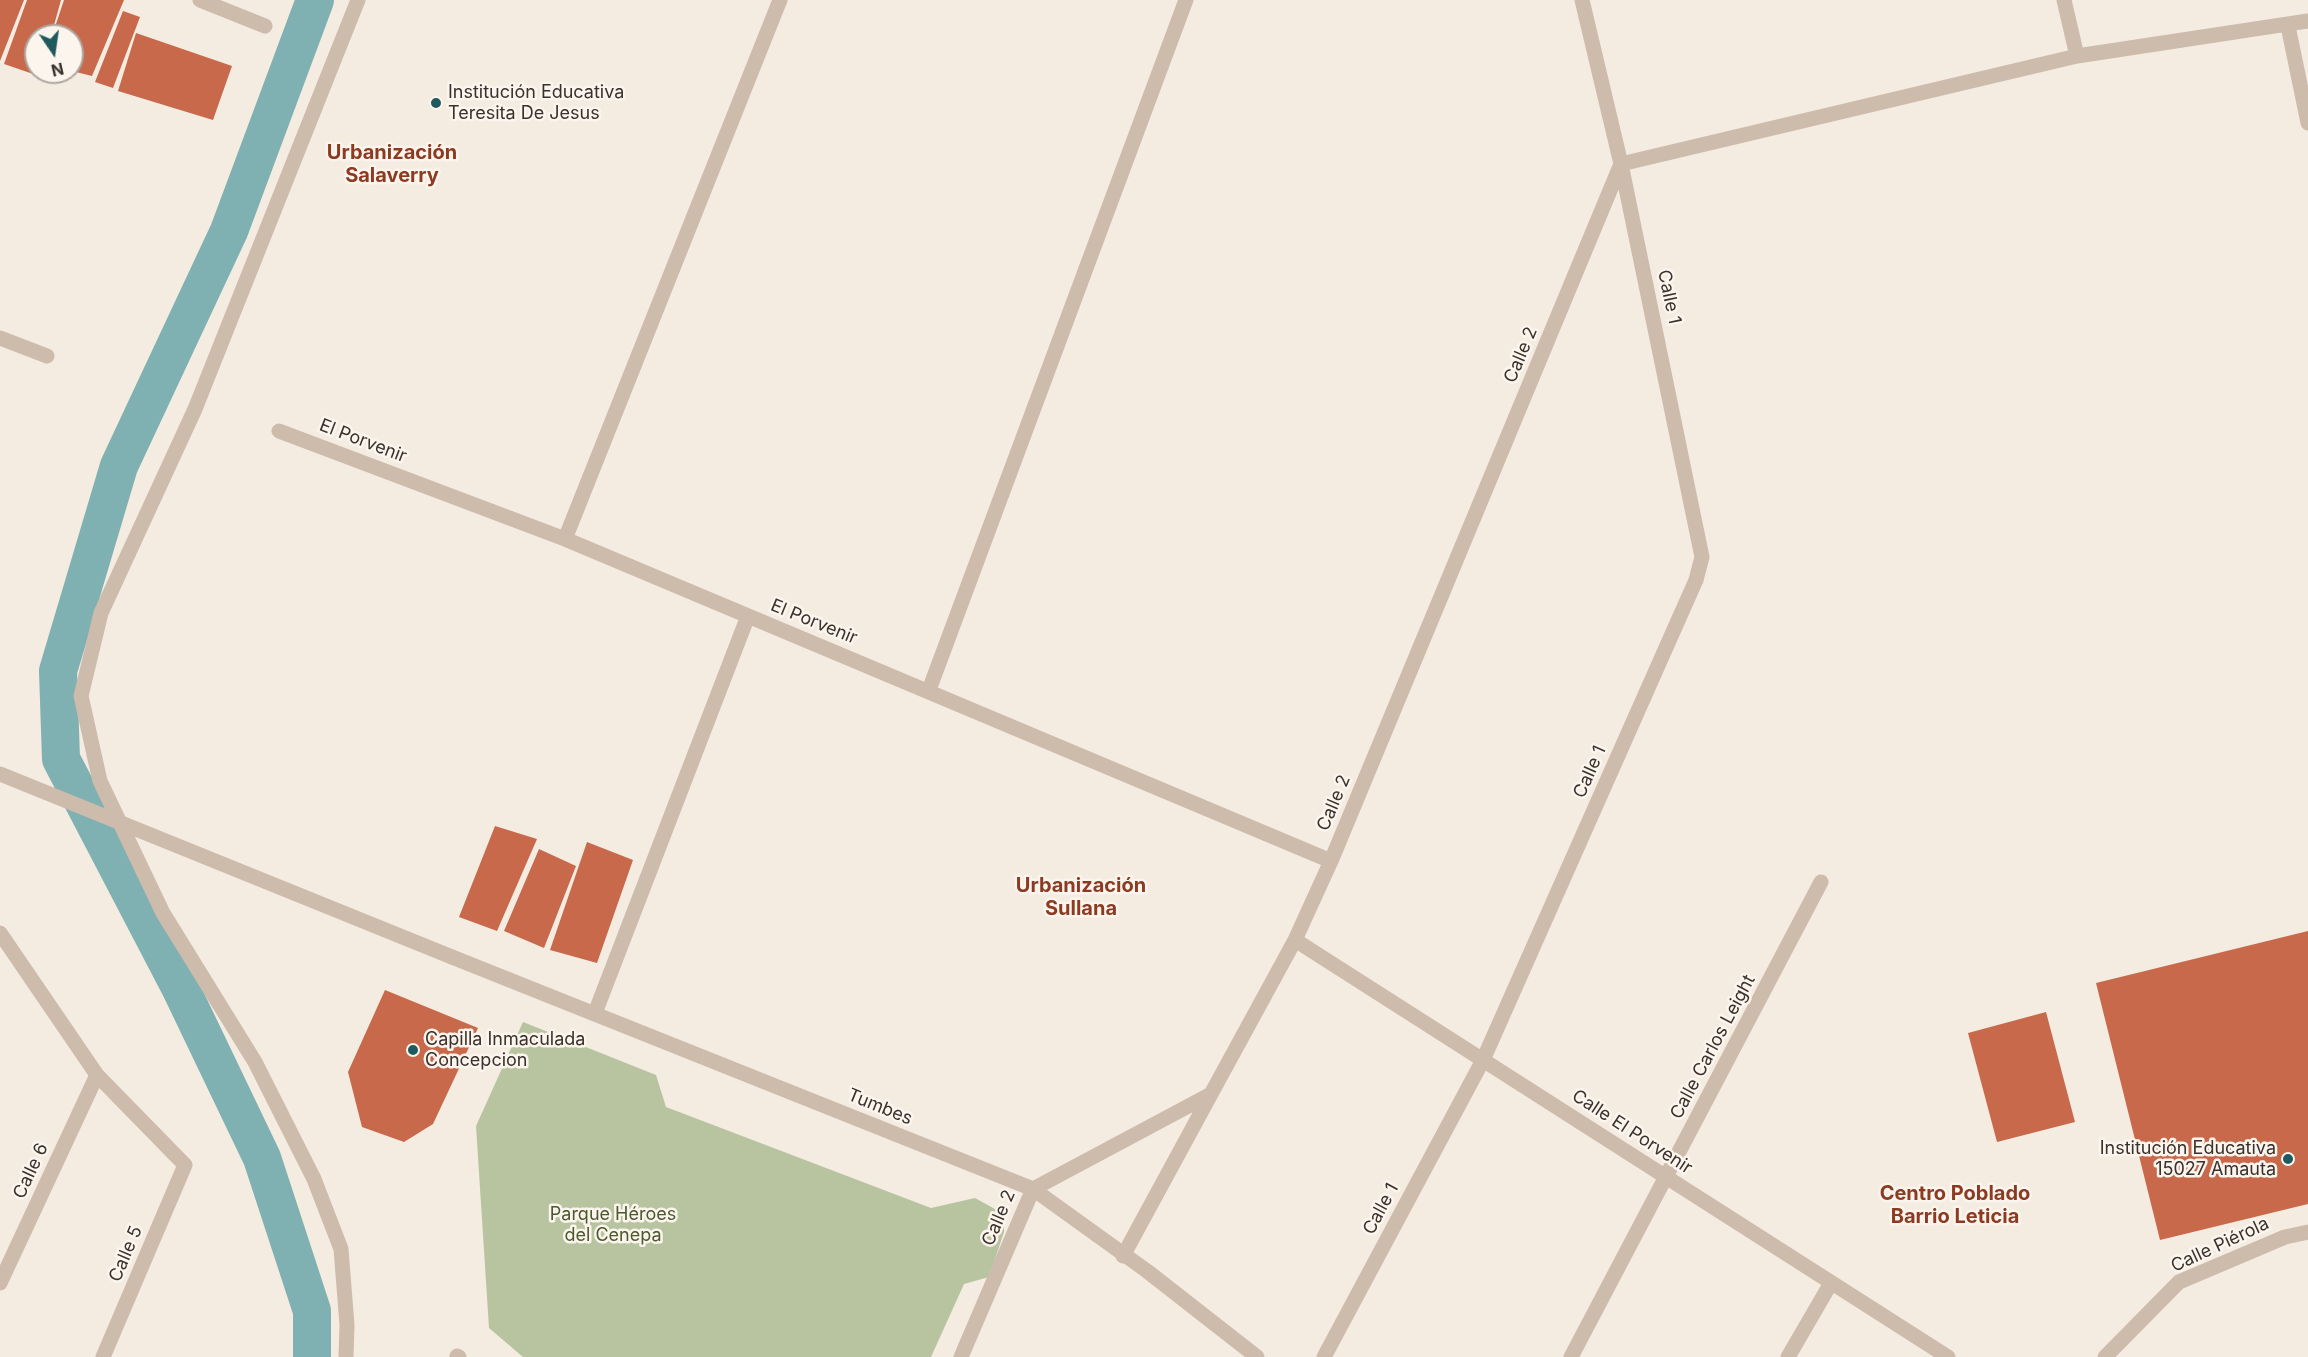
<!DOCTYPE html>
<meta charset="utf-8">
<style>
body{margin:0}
#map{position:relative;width:2308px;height:1357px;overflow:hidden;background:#f4ebe1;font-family:Inter,sans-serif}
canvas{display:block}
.north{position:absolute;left:24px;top:24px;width:60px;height:60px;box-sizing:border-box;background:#fbf5ee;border:2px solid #aea6a0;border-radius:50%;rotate:167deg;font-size:16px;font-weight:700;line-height:24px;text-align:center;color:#3b302b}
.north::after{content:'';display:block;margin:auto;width:21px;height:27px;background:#1f5a5e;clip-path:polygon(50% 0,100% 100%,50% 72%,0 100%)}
</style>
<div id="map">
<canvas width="2308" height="1357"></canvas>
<div class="north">N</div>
</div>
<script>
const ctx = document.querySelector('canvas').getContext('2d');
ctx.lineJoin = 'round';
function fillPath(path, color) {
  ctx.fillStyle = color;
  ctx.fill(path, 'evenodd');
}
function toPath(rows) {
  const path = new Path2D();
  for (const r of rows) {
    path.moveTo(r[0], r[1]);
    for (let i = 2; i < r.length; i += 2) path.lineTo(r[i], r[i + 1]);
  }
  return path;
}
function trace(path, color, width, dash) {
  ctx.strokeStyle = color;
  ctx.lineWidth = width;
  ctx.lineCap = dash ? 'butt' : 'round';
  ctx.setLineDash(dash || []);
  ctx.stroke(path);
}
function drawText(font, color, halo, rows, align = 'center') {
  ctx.font = font + ' Inter,sans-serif';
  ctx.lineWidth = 5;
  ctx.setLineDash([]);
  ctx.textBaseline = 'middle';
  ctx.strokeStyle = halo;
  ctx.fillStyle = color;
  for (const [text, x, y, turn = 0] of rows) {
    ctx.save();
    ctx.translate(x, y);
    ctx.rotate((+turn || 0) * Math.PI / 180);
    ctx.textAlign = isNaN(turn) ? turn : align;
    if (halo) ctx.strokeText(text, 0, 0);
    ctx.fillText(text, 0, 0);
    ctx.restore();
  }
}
fillPath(toPath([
 [523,1022,656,1075,666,1107,931,1208,975,1198,1004,1214,1004,1232,989,1277,964,1284,931,1357,523,1357,489,1328,476,1126]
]), '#b8c4a0');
trace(toPath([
 [312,1357,312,1311,262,1158,181,989,61,759,58,671,119,466,229,231,315,0]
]), '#7fb0b2', 38);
fillPath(toPath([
 [0,0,24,0,0,61],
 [27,0,61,0,51,36,36,36,36,72,40,72,39,76,4,64],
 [64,0,124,0,92,76,72,71,72,36,52,36],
 [123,11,140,17,113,88,95,82],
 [136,33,232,66,213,120,118,91],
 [495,826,537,839,497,931,459,917],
 [587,842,633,860,597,963,550,950],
 [539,849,576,866,544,948,504,931],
 [2308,931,2308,1204,2160,1240,2096,983],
 [385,990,478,1028,433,1124,404,1142,362,1127,348,1072],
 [2046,1012,2075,1122,1997,1142,1968,1033]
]), '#c8694b');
trace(toPath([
 [200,0,265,26],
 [2064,0,2077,56],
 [2288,26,2308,123],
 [1621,164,2077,56,2308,21],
 [0,338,47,356],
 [279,431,565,539,1331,861],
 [565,539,780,0],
 [929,690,1186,0],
 [0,933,97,1075,185,1165,103,1357],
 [1295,940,1948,1357],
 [452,957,1033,1189,1147,1271,1257,1357],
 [595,1013,748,616],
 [1123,1256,1211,1094],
 [0,1283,97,1075],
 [457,1356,459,1357],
 [346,1357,347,1325,341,1249,314,1179,255,1062,163,913,100,781,81,696,101,613,195,409,358,0],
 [961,1357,1033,1189,1211,1094,1295,940,1331,861,1621,164],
 [1324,1357,1483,1060,1696,580,1702,557,1621,164,1582,0],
 [1571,1357,1821,882],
 [1788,1357,1831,1283],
 [2105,1357,2179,1282,2285,1237,2308,1232]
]), '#cdbbac', 15);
trace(toPath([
 [0,774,452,957]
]), '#cdbbac', 15);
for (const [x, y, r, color] of [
 [436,103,6,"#1f5a5e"],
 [413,1050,6,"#1f5a5e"],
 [2288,1159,6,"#1f5a5e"]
]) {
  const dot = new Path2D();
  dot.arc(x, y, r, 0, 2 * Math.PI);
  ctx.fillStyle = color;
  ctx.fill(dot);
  trace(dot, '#fbf5ee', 2);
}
drawText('18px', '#3b302b', '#fbf5ee', [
 ["Institución Educativa",448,93],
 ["Teresita De Jesus",448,114],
 ["Capilla Inmaculada",425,1040],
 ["Concepcion",425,1061],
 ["Institución Educativa",2276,1149,"right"],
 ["15027 Amauta",2276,1170,"right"]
], 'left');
drawText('18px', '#3b302b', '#fbf5ee', [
 ["Calle 1",1669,297,78],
 ["Calle 2",1521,355,-67],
 ["El Porvenir",363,441,21],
 ["El Porvenir",814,622,22],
 ["Calle 1",1590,772,-66],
 ["Calle 2",1334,803,-67],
 ["Calle Carlos Leight",1713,1047,-62],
 ["Tumbes",880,1107,22],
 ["Calle El Porvenir",1632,1132,33],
 ["Calle 6",31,1171,-65],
 ["Calle 1",1381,1209,-62],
 ["Calle 2",999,1218,-67],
 ["Calle Piérola",2220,1245,-25],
 ["Calle 5",126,1254,-67]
]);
drawText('18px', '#4a5a2e', '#fbf5ee', [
 ["Parque Héroes",613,1215],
 ["del Cenepa",613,1236]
]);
drawText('bold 20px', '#8c3b22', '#fbf5ee', [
 ["Urbanización",392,153],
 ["Salaverry",392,176],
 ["Urbanización",1081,886],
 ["Sullana",1081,909],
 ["Centro Poblado",1955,1194],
 ["Barrio Leticia",1955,1217]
]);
</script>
